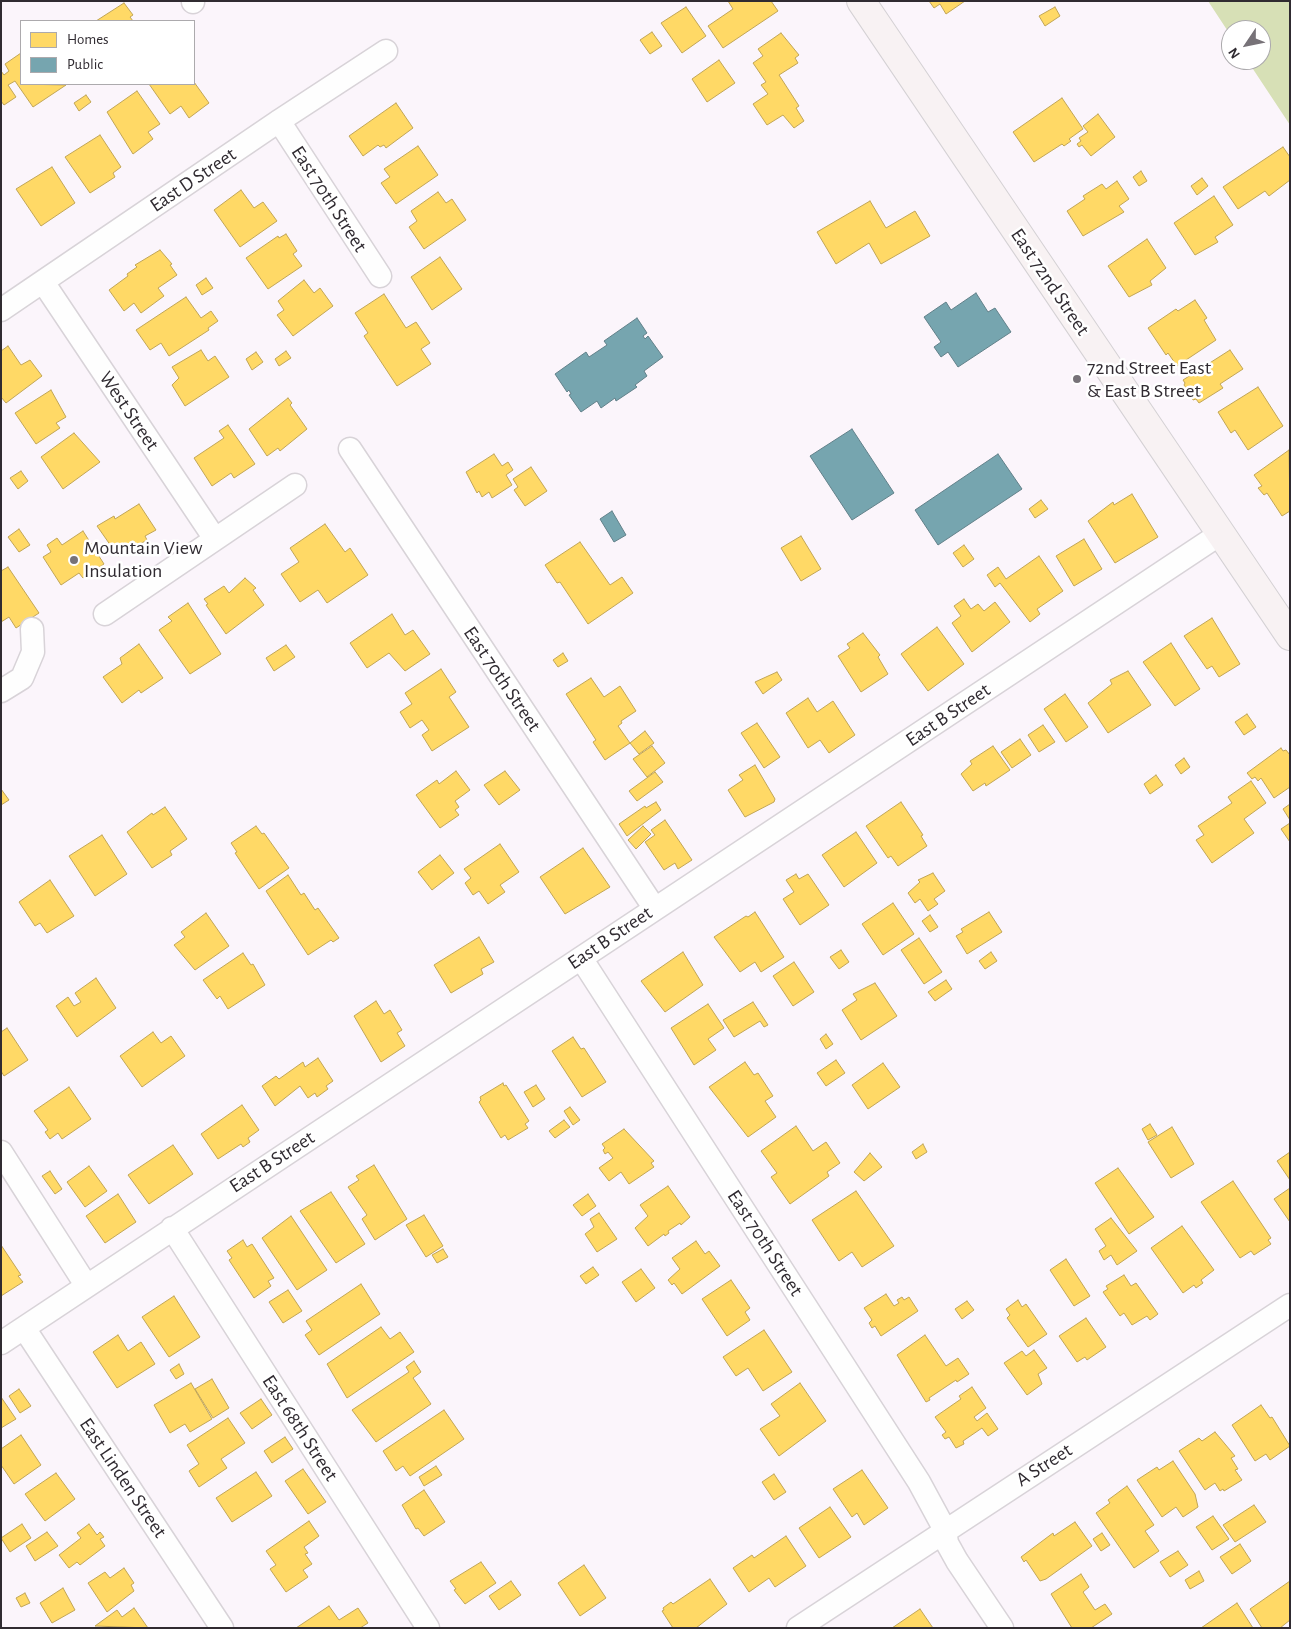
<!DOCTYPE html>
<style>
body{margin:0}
#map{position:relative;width:1291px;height:1629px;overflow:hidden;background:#fbf5fb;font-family:"Alegreya Sans",sans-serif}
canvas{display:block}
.frame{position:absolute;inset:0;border:2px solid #302b31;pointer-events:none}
.legend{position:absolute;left:20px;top:20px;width:175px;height:65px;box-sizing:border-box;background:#fff;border:1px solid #acaaad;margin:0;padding:6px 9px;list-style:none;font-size:15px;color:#302b31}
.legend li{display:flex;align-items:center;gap:10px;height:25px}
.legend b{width:25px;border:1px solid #acaaad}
.north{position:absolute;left:1221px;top:20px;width:50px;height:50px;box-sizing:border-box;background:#fff;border:1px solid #acaaad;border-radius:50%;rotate:236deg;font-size:14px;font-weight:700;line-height:20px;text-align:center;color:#302b31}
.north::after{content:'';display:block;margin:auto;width:18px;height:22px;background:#777278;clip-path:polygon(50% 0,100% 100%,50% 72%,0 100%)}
</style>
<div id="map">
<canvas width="1291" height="1629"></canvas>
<div class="frame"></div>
<ul class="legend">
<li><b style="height:14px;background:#ffd966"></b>Homes</li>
<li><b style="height:14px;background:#76a5af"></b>Public</li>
</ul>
<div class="north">N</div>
</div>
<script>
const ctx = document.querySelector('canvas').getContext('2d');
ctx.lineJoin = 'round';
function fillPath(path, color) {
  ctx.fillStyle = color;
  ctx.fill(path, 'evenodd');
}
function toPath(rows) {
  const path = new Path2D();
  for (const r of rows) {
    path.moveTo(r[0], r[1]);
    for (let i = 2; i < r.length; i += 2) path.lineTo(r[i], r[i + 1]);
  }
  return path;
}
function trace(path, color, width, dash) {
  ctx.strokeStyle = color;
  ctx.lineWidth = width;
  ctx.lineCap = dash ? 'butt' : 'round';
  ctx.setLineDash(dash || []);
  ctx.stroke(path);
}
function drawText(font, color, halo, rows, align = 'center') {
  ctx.font = font + ' "Alegreya Sans",sans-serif';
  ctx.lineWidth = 5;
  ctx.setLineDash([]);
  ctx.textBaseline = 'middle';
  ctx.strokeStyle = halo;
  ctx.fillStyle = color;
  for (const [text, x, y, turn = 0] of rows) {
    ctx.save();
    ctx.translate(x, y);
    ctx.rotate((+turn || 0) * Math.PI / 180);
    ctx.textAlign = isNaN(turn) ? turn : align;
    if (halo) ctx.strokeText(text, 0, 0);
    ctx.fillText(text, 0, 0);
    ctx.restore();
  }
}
fillPath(toPath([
 [1208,1,1290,1,1290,125,1247,60,1261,60,1261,30,1231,30,1231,36]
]), '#d7e0b6');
const homes = toPath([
 [728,1,771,1,778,11,723,48,708,26,733,9,728,1],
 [929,1,965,1,946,14,940,4,934,8,929,1],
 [124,3,133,15,130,17,133,21,96,21,124,3],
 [686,7,706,36,682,53,661,23,686,7],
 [1055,7,1060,16,1045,26,1039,16,1055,7],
 [652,32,662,46,650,54,640,40,652,32],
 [781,33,799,55,795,58,798,63,779,75,799,106,796,108,804,121,794,128,783,115,767,125,753,104,768,94,761,85,766,82,753,63,763,56,758,49,781,33],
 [21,53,21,84,66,85,33,107,15,81,8,85,16,97,4,105,1,101,1,71,4,75,9,71,5,64,21,53],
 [719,60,735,83,707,102,692,79,719,60],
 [194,82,209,103,189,118,181,106,170,114,149,84,194,84,194,82],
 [137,91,160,124,148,132,153,139,133,154,107,112,137,91],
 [86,95,91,102,79,111,74,103,86,95],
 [1062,98,1083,129,1069,139,1071,141,1064,146,1062,144,1034,162,1013,132,1062,98],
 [396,103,413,128,386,148,384,145,380,147,378,145,363,156,349,136,396,103],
 [1098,114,1115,137,1091,156,1082,145,1079,147,1077,144,1081,141,1079,138,1088,132,1083,126,1098,114],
 [100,135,121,167,113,173,115,177,90,193,65,157,100,135],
 [418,146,438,175,396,204,381,183,390,177,384,169,418,146],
 [1283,147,1290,157,1290,180,1269,196,1265,191,1238,209,1223,187,1283,147],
 [52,167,75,203,41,226,16,189,52,167],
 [1141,171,1147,181,1139,186,1133,177,1141,171],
 [1202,178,1208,186,1197,195,1191,186,1202,178],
 [1117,181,1129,199,1119,206,1124,212,1083,236,1067,211,1085,199,1083,196,1102,184,1106,189,1117,181],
 [241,190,254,208,263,202,277,221,240,247,214,210,241,190],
 [438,192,446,203,452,199,466,220,424,249,409,227,417,221,411,211,438,192],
 [1214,196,1233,225,1215,237,1218,242,1195,255,1174,223,1214,196],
 [870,201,886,228,915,211,930,236,881,264,869,243,836,264,817,232,870,201],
 [286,234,297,251,293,254,302,266,268,289,246,258,278,236,279,238,286,234],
 [1147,239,1166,268,1150,281,1152,285,1129,297,1108,266,1147,239],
 [160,250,172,264,170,265,177,275,158,288,164,296,141,313,134,303,124,311,109,290,128,276,127,274,137,267,135,265,160,250],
 [440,257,462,289,432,310,411,277,440,257],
 [206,278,213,288,202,295,196,285,206,278],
 [304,280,314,293,320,288,333,306,293,336,277,315,284,310,278,301,304,280],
 [384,294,406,328,416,322,430,343,421,349,431,364,397,386,364,336,368,333,355,313,384,294],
 [186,297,201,318,211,311,218,321,208,328,209,330,169,356,161,343,150,350,136,330,186,297],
 [1195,300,1207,318,1204,320,1216,340,1177,366,1168,353,1166,355,1148,328,1176,309,1178,311,1195,300],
 [8,346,21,365,30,360,42,376,6,403,1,397,1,351,8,346],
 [201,350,208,361,215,356,229,377,185,406,172,385,179,378,172,367,201,350],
 [1230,350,1243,369,1220,384,1223,388,1199,403,1196,399,1193,400,1184,385,1185,383,1183,380,1230,350],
 [286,351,291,358,279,366,275,359,286,351],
 [256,352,263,362,252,370,246,359,256,352],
 [1258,387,1283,426,1248,450,1235,430,1231,433,1218,412,1258,387],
 [51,390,66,417,56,423,60,428,36,444,15,413,51,390],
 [288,398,292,403,290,405,307,429,280,451,278,448,267,456,249,429,288,398],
 [228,425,255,464,234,478,231,473,212,486,194,458,224,438,219,431,228,425],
 [74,433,100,462,63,489,41,457,74,433],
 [1289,450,1290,511,1282,516,1267,493,1264,495,1258,488,1262,486,1254,475,1289,450],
 [494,454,502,466,508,462,513,470,506,475,512,485,492,498,489,492,482,497,479,491,477,493,466,472,494,454],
 [531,467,547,491,525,506,514,490,518,487,513,479,531,467],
 [21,471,28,481,18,489,10,478,21,471],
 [1132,494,1158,537,1115,563,1088,521,1113,502,1114,505,1132,494],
 [1041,500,1048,509,1035,518,1029,509,1041,500],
 [139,504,156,530,145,536,147,540,118,556,97,526,114,516,115,519,139,504],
 [325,524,345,552,350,548,368,575,327,603,318,590,300,602,281,574,299,562,290,548,325,524],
 [19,529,30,545,19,552,8,537,19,529],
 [83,531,104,564,83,578,79,573,61,585,43,557,51,552,47,545,57,538,62,545,83,531],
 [801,536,821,569,801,581,781,548,801,536],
 [1084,539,1102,569,1074,586,1056,556,1084,539],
 [580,542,610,585,622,577,633,593,588,624,560,582,557,583,545,565,580,542],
 [964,545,974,559,963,567,953,553,964,545],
 [1039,556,1063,591,1037,609,1040,614,1030,622,1000,583,995,587,987,575,998,567,1006,579,1039,556],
 [8,567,39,613,16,628,9,617,1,622,1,571,8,567],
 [245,578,256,588,253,590,264,605,226,634,206,605,208,604,204,599,224,586,229,593,245,578],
 [964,599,971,609,978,604,984,611,995,602,1010,622,972,652,952,623,961,616,954,606,964,599],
 [188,603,221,654,190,674,159,630,172,621,168,617,188,603],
 [392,614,405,635,413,630,430,654,405,671,389,653,367,668,350,643,392,614],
 [1212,618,1240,664,1219,677,1212,666,1207,669,1184,636,1212,618],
 [937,627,964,664,928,691,901,654,937,627],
 [863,633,880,655,878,657,888,674,861,692,838,656,850,648,847,644,863,633],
 [1171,643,1200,689,1175,706,1143,662,1171,643],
 [139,644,163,678,141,693,139,690,122,703,103,677,122,664,120,658,139,644],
 [286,645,295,657,274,671,266,658,286,645],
 [563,653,568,661,558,667,553,660,563,653],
 [441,669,456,692,449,697,469,727,432,751,422,735,429,730,422,720,410,728,400,712,412,704,405,693,441,669],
 [1128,671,1151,705,1108,733,1088,703,1112,684,1110,680,1128,671],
 [777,672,782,680,763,694,755,682,777,672],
 [591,678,604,697,620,686,636,711,621,721,622,723,618,726,630,743,605,760,593,742,596,740,566,694,591,678],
 [1065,694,1088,727,1066,742,1044,709,1065,694],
 [808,698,817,712,833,701,855,735,829,753,820,740,808,748,786,713,808,698],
 [1247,714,1256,727,1244,735,1235,722,1247,714],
 [757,723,780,757,764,768,741,733,757,723],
 [1043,725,1055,742,1039,752,1028,735,1043,725],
 [645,731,654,743,639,754,630,743,645,731],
 [1020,739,1031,755,1012,768,1001,752,1020,739],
 [652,746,665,763,647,777,633,759,652,746],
 [993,746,1010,770,986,786,985,783,973,791,961,774,972,764,970,761,993,746],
 [1281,748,1283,751,1286,750,1290,755,1290,787,1274,798,1261,778,1258,781,1255,777,1252,779,1247,773,1281,748],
 [1184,758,1190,767,1181,774,1175,765,1184,758],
 [755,765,775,799,774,802,745,817,728,790,743,780,739,775,755,765],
 [456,771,470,790,455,801,459,807,455,810,459,815,440,828,416,795,437,780,439,784,456,771],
 [505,771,520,790,499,805,484,785,505,771],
 [655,772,663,782,637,801,629,791,655,772],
 [1156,775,1163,785,1150,794,1144,784,1156,775],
 [1251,781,1266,803,1244,819,1254,833,1212,863,1196,840,1204,835,1198,826,1232,803,1228,797,1251,781],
 [1,789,9,800,1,805,1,789],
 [656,802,661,810,627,836,619,824,645,806,646,808,656,802],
 [901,802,923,835,921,836,927,846,898,866,891,856,888,858,866,826,901,802],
 [1290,804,1290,820,1283,809,1290,804],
 [165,807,187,839,170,851,172,855,152,868,127,832,152,813,153,815,165,807],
 [665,820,692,860,678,869,675,863,664,870,645,842,655,835,651,830,665,820],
 [1290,823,1290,842,1281,829,1290,823],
 [256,826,262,834,264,833,289,868,259,889,235,853,237,852,231,843,256,826],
 [643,826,651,834,636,849,628,840,643,826],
 [856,832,877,863,844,887,822,855,856,832],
 [102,835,127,874,95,896,69,856,102,835],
 [500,844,519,872,500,885,505,892,488,904,479,891,473,895,465,883,471,878,464,869,500,844],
 [583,848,610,887,565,914,540,877,583,848],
 [440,855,454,873,432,890,418,872,440,855],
 [933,873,945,891,934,899,938,904,928,911,920,899,915,903,908,893,920,882,918,880,933,873],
 [796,874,799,879,808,874,829,905,800,925,783,899,794,892,786,880,796,874],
 [288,875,301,895,304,893,315,910,318,908,339,938,333,942,331,940,308,955,266,891,288,875],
 [50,880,74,916,47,933,40,923,35,926,19,902,50,880],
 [893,903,914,934,883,955,862,924,893,903],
 [755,912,784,957,761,972,755,962,740,972,714,937,746,916,748,917,755,912],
 [989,912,1002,932,967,954,956,936,963,932,961,929,989,912],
 [206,913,229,946,195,970,174,945,185,937,181,932,206,913],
 [930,915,938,927,930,932,922,921,930,915],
 [479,937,494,962,481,969,483,974,451,993,434,965,479,937],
 [919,938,942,972,924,984,901,950,919,938],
 [841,950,849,962,839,969,830,957,841,950],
 [683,952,703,985,665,1012,641,981,683,952],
 [991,952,997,961,985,969,979,961,991,952],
 [243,953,251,965,253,964,265,985,228,1009,220,996,217,999,203,980,243,953],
 [794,962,814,992,793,1006,773,976,794,962],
 [96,978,116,1008,77,1037,56,1006,68,997,74,1006,81,1002,75,993,96,978],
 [946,980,952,989,935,1001,928,992,946,980],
 [875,983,897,1016,861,1040,842,1010,857,1000,853,994,875,983],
 [376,1001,384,1014,390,1010,402,1030,397,1033,405,1046,381,1062,354,1016,376,1001],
 [753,1002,768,1025,764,1027,760,1021,734,1037,723,1020,753,1002],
 [708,1004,724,1028,708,1039,716,1050,694,1065,671,1028,708,1004],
 [7,1028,28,1060,4,1076,1,1071,1,1032,7,1028],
 [153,1032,161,1043,171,1036,185,1056,142,1087,120,1056,153,1032],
 [826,1034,833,1044,826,1049,820,1039,826,1034],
 [573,1037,581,1049,584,1048,606,1082,582,1097,552,1051,573,1037],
 [318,1058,333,1081,326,1086,328,1089,317,1097,315,1093,308,1098,300,1086,275,1106,262,1086,276,1076,279,1079,303,1062,305,1067,318,1058],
 [836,1060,845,1073,826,1086,817,1073,836,1060],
 [745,1062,754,1075,758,1073,773,1096,765,1101,776,1117,748,1137,709,1087,745,1062],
 [883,1063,900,1087,868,1109,852,1085,883,1063],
 [503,1083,504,1086,506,1085,529,1121,525,1124,528,1128,508,1140,505,1135,501,1138,479,1102,481,1100,480,1097,503,1083],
 [536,1085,545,1099,533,1107,524,1092,536,1085],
 [69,1087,91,1119,62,1139,58,1133,50,1139,45,1132,48,1130,34,1111,69,1087],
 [242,1105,259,1130,248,1138,250,1142,243,1147,241,1144,218,1159,201,1134,242,1105],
 [570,1107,580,1120,573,1125,564,1111,570,1107],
 [564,1120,570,1127,555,1138,549,1131,564,1120],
 [1150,1124,1157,1135,1148,1140,1142,1129,1150,1124],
 [796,1126,813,1151,826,1142,840,1163,827,1172,829,1176,790,1204,771,1177,777,1173,761,1151,796,1126],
 [1172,1127,1194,1164,1171,1178,1148,1142,1172,1127],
 [624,1129,654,1161,651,1163,654,1167,629,1184,621,1172,609,1181,599,1168,613,1158,608,1152,605,1154,603,1150,605,1148,602,1144,624,1129],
 [923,1144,927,1152,916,1159,912,1152,923,1144],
 [173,1145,193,1174,149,1204,128,1175,173,1145],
 [1290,1152,1290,1180,1277,1161,1290,1152],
 [870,1153,882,1167,864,1181,854,1172,870,1153],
 [374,1165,407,1219,375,1240,362,1219,367,1215,348,1187,359,1180,356,1176,374,1165],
 [89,1166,107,1191,85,1207,67,1182,89,1166],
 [1118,1168,1154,1217,1129,1234,1095,1183,1118,1168],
 [50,1171,62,1189,55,1194,42,1176,50,1171],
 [1233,1181,1271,1238,1268,1240,1271,1244,1254,1255,1251,1251,1240,1258,1201,1202,1233,1181],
 [668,1186,690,1217,681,1225,680,1223,668,1231,669,1233,665,1236,664,1234,648,1246,635,1228,648,1216,640,1205,668,1186],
 [1290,1188,1290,1222,1274,1199,1290,1188],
 [856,1191,894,1246,862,1267,852,1252,839,1261,812,1220,856,1191],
 [331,1192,365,1244,336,1263,300,1211,331,1192],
 [118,1194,136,1222,105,1243,86,1216,118,1194],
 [588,1194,596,1206,582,1216,573,1205,588,1194],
 [599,1213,617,1239,597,1252,585,1234,594,1227,590,1219,599,1213],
 [424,1215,443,1246,426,1257,406,1225,424,1215],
 [291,1216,327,1270,297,1290,262,1238,291,1216],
 [1111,1218,1137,1251,1117,1265,1111,1255,1104,1260,1099,1251,1106,1246,1095,1229,1111,1218],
 [1182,1226,1214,1270,1201,1280,1203,1283,1196,1288,1194,1285,1183,1293,1151,1248,1182,1226],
 [243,1240,247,1247,252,1244,274,1278,268,1281,271,1286,254,1298,229,1260,232,1258,227,1251,243,1240],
 [696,1241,705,1254,709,1251,720,1266,682,1294,674,1283,672,1285,668,1280,680,1269,672,1258,696,1241],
 [1,1245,21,1275,18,1276,23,1282,1,1296,1,1245],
 [443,1249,448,1257,437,1263,432,1255,443,1249],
 [1066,1259,1090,1296,1074,1306,1050,1270,1066,1259],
 [593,1267,599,1275,586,1284,580,1276,593,1267],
 [641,1269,655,1288,636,1302,622,1282,641,1269],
 [1124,1275,1131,1286,1136,1283,1158,1314,1150,1320,1147,1316,1132,1325,1124,1313,1120,1316,1103,1292,1108,1289,1106,1286,1124,1275],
 [731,1280,750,1308,745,1312,750,1320,727,1336,702,1299,731,1280],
 [361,1284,380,1314,319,1355,305,1335,312,1330,306,1321,361,1284],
 [288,1290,302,1311,283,1323,269,1302,288,1290],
 [886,1294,894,1306,899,1303,897,1300,902,1297,904,1300,909,1297,918,1311,881,1336,875,1326,872,1328,869,1323,872,1320,864,1308,886,1294],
 [174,1296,200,1337,169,1357,142,1317,174,1296],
 [1018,1300,1022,1307,1026,1304,1047,1334,1028,1347,1007,1318,1010,1315,1006,1309,1018,1300],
 [967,1301,974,1310,962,1319,955,1309,967,1301],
 [1086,1318,1106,1347,1087,1360,1085,1357,1077,1362,1059,1336,1086,1318],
 [381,1327,390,1339,400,1332,414,1352,347,1398,327,1364,381,1327],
 [764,1330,792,1372,763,1391,748,1368,736,1376,723,1357,764,1330],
 [118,1335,128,1351,141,1342,155,1364,117,1388,93,1352,118,1335],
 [925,1335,946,1366,958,1358,969,1374,957,1382,956,1380,929,1398,930,1400,926,1402,897,1355,925,1335],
 [1034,1350,1047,1368,1038,1374,1042,1384,1027,1395,1004,1363,1022,1351,1026,1356,1034,1350],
 [414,1361,421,1372,413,1378,431,1404,376,1442,352,1410,409,1372,406,1367,414,1361],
 [179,1364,184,1374,176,1379,170,1370,179,1364],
 [212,1379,229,1408,213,1418,195,1389,212,1379],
 [191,1383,212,1419,190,1432,185,1424,170,1433,154,1405,191,1383],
 [800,1383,826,1421,779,1456,760,1429,780,1416,771,1404,800,1383],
 [972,1387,986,1408,974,1417,977,1421,987,1413,998,1429,988,1436,982,1428,963,1441,964,1444,956,1448,949,1437,945,1439,942,1435,946,1432,935,1417,961,1399,959,1396,972,1387],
 [19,1389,31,1406,20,1413,9,1396,19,1389],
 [1,1397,16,1419,1,1428,1,1397],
 [261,1399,272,1415,252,1429,240,1413,261,1399],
 [1261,1405,1270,1418,1272,1417,1290,1446,1270,1460,1266,1454,1255,1461,1232,1425,1261,1405],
 [444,1410,464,1439,410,1476,403,1466,396,1471,383,1451,444,1410],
 [228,1418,245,1443,221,1459,227,1468,199,1487,189,1471,199,1464,187,1445,228,1418],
 [1215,1432,1235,1456,1231,1458,1238,1469,1235,1470,1242,1480,1224,1491,1223,1489,1220,1491,1215,1483,1205,1490,1179,1451,1199,1438,1202,1441,1215,1432],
 [21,1435,41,1465,14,1484,1,1465,1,1449,21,1435],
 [285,1437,293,1449,272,1463,264,1451,285,1437],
 [1173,1461,1195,1494,1198,1507,1183,1517,1176,1507,1162,1517,1137,1480,1157,1467,1159,1470,1173,1461],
 [436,1466,442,1475,424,1486,419,1477,436,1466],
 [303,1469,326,1502,308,1514,285,1481,303,1469],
 [862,1470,888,1508,864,1525,857,1513,852,1517,833,1489,862,1470],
 [256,1472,272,1496,232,1522,216,1498,256,1472],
 [56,1473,75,1499,45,1521,25,1494,56,1473],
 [774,1474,786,1492,774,1500,762,1482,774,1474],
 [1127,1486,1154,1525,1145,1531,1159,1551,1134,1568,1096,1513,1110,1503,1108,1500,1127,1486],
 [424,1490,445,1522,424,1536,418,1528,416,1529,402,1505,424,1490],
 [1254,1505,1266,1522,1235,1542,1223,1525,1254,1505],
 [830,1507,851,1537,819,1558,799,1528,830,1507],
 [1213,1516,1229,1539,1212,1550,1196,1527,1213,1516],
 [309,1521,319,1536,304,1547,308,1553,305,1554,312,1564,303,1570,308,1577,286,1592,270,1569,276,1565,266,1551,309,1521],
 [1075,1522,1092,1546,1046,1579,1040,1581,1026,1560,1024,1562,1021,1557,1053,1533,1054,1536,1075,1522],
 [22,1524,31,1538,10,1552,1,1538,22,1524],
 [89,1524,97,1535,100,1532,104,1537,100,1539,105,1546,80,1565,77,1562,69,1568,59,1555,81,1538,77,1533,89,1524],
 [47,1532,58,1546,35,1561,26,1546,47,1532],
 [1102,1533,1110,1545,1101,1551,1093,1539,1102,1533],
 [786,1536,806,1566,775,1587,769,1578,749,1592,733,1568,752,1555,754,1558,786,1536],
 [1240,1544,1251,1561,1232,1574,1220,1557,1240,1544],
 [1178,1551,1188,1565,1170,1577,1160,1562,1178,1551],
 [481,1562,496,1583,465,1604,454,1590,456,1589,450,1581,481,1562],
 [584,1565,606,1598,580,1616,558,1583,584,1565],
 [124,1568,134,1583,131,1585,134,1591,107,1612,88,1583,105,1572,110,1578,124,1568],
 [1199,1571,1204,1581,1190,1589,1185,1580,1199,1571],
 [1081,1574,1089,1587,1083,1592,1095,1610,1105,1604,1112,1614,1091,1628,1072,1628,1051,1594,1081,1574],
 [710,1579,727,1604,696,1628,673,1628,662,1611,664,1610,663,1608,671,1602,673,1604,710,1579],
 [511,1581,521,1595,499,1610,489,1596,511,1581],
 [1290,1581,1290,1620,1280,1628,1262,1628,1250,1609,1290,1581],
 [63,1588,75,1610,52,1623,40,1603,63,1588],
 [25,1593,30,1603,21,1607,16,1598,25,1593],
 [1237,1603,1253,1628,1201,1628,1237,1603],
 [329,1606,339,1620,358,1608,368,1623,360,1628,296,1628,329,1606],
 [134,1608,148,1628,95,1626,117,1610,122,1617,134,1608],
 [920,1609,933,1628,892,1628,920,1609]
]);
fillPath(homes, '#ffd966');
trace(homes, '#c1a556', 1);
const public = toPath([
 [976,293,988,312,995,308,1011,332,958,367,948,352,941,357,934,347,941,342,924,317,946,302,951,310,976,293],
 [637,318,647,333,643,336,645,339,648,336,663,357,644,371,647,376,635,385,637,387,616,401,615,398,601,408,597,401,581,412,569,395,571,394,569,390,567,392,555,374,586,352,589,357,607,345,604,341,637,318],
 [852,429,894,493,852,520,810,456,852,429],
 [998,454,1022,489,938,545,915,510,998,454],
 [612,511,626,535,614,542,600,519,612,511]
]);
fillPath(public, '#76a5af');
trace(public, '#618089', 1);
const street = toPath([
 [193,1,193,2],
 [279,121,380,276],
 [43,282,215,539],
 [1,310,279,121,386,51],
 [350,449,655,909],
 [105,614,295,485],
 [1,691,22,678,33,652,32,629],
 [581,958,919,1482,945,1530,947,1543,957,1561,1002,1628],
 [1,1152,86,1285],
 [172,1228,428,1628],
 [24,1328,222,1628],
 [1,1343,1220,534],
 [798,1628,1290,1305]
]);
const primary = toPath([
 [861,1,1290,636]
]);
trace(street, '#d8d3d8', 25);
trace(primary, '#d4d1d4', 30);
trace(street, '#fefefe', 22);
trace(primary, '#f8f2f3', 28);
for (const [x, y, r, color] of [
 [1077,379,5,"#777278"],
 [74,560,5,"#777278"]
]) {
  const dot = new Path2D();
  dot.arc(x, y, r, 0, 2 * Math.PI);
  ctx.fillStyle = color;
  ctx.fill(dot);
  trace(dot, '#fff', 2);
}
drawText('20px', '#302b31', '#fff', [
 ["East D Street",193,180,-34],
 ["East 70th Street",329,199,57],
 ["East 72nd Street",1050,282,56],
 ["West Street",129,411,56],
 ["East 70th Street",502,679,56],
 ["East B Street",948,715,-34],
 ["East B Street",610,938,-34],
 ["East B Street",272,1162,-33],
 ["East 70th Street",765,1243,57],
 ["East 68th Street",300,1428,57],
 ["A Street",1044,1465,-33],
 ["East Linden Street",123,1478,56]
]);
drawText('20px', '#302b31', '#fff', [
 ["72nd Street East",1087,368],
 ["& East B Street",1087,391],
 ["Mountain View",84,548],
 ["Insulation",84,571]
], 'left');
</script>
